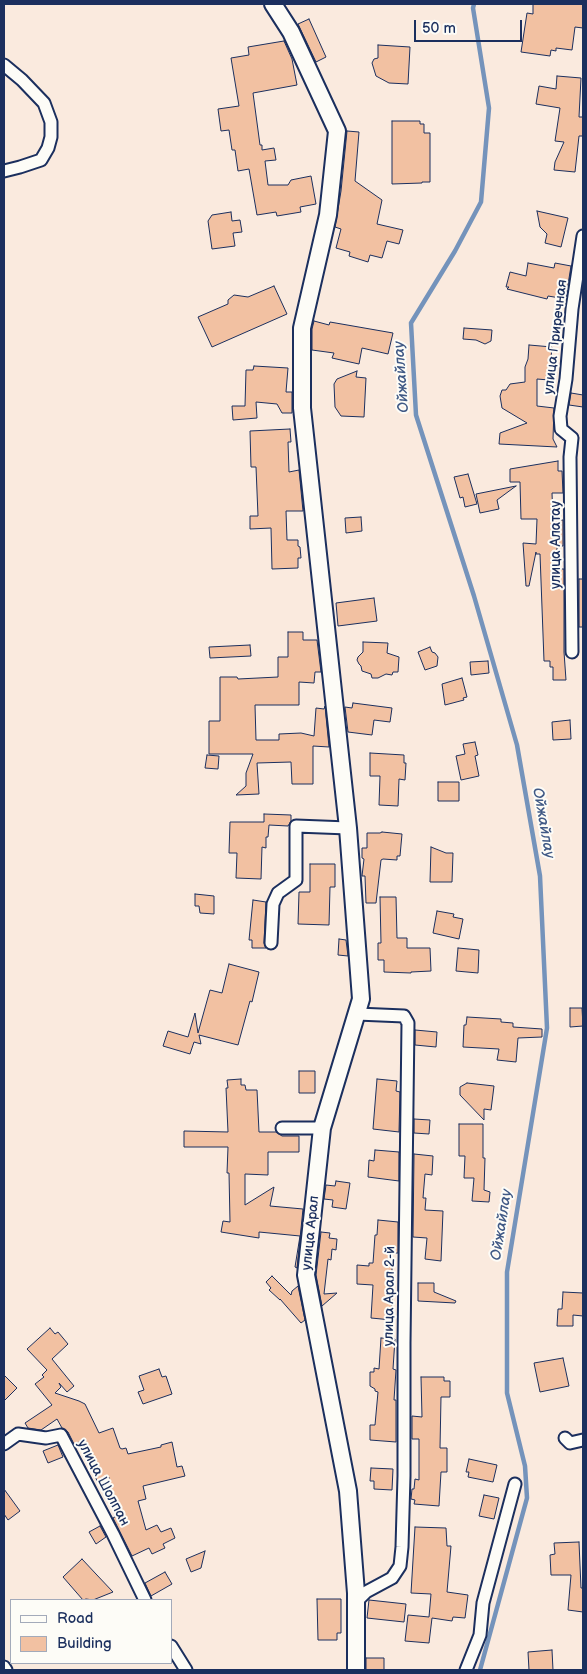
<!DOCTYPE html>
<meta charset="utf-8">
<style>
body{margin:0}
#map{position:relative;width:587px;height:1674px;overflow:hidden;background:#faeade;font-family:"Balsamiq Sans",sans-serif}
canvas{display:block}
.frame{position:absolute;inset:0;border:5px solid #1b2f5e;pointer-events:none}
.legend{position:absolute;left:10px;top:1599px;width:162px;height:65px;box-sizing:border-box;background:#fdfcf7;border:1px solid #a3aaba;margin:0;padding:6px 9px;list-style:none;font-size:15px;color:#1b2f5e}
.legend li{display:flex;align-items:center;gap:10px;height:25px}
.legend b{width:25px;border:1px solid #a3aaba}
.scale{position:absolute;left:414px;top:20px;width:108px;height:22px;box-sizing:border-box;border:2px solid #1b2f5e;border-top:0;padding-left:6px;font-size:15px;line-height:18px;white-space:nowrap;color:#1b2f5e;-webkit-text-stroke:4px #fdfcf7;paint-order:stroke}
</style>
<div id="map">
<canvas width="587" height="1674"></canvas>
<div class="frame"></div>
<ul class="legend">
<li><b style="height:6px;background:#fdfcf7"></b>Road</li>
<li><b style="height:14px;background:#f2c1a2"></b>Building</li>
</ul>
<div class="scale">50 m</div>
</div>
<script>
const ctx = document.querySelector('canvas').getContext('2d');
ctx.lineJoin = 'round';
function toPath(rows) {
  const path = new Path2D();
  for (const r of rows) {
    path.moveTo(r[0], r[1]);
    for (let i = 2; i < r.length; i += 2) path.lineTo(r[i], r[i + 1]);
  }
  return path;
}
function trace(path, color, width, dash) {
  ctx.strokeStyle = color;
  ctx.lineWidth = width;
  ctx.lineCap = dash ? 'butt' : 'round';
  ctx.setLineDash(dash || []);
  ctx.stroke(path);
}
function fillPath(path, color) {
  ctx.fillStyle = color;
  ctx.fill(path, 'evenodd');
}
function drawText(font, color, halo, rows, align = 'center') {
  ctx.font = font + ' "Balsamiq Sans",sans-serif';
  ctx.lineWidth = 4;
  ctx.setLineDash([]);
  ctx.textBaseline = 'middle';
  ctx.strokeStyle = halo;
  ctx.fillStyle = color;
  for (const [text, x, y, turn = 0] of rows) {
    ctx.save();
    ctx.translate(x, y);
    ctx.rotate((+turn || 0) * Math.PI / 180);
    ctx.textAlign = isNaN(turn) ? turn : align;
    if (halo) ctx.strokeText(text, 0, 0);
    ctx.fillText(text, 0, 0);
    ctx.restore();
  }
}
trace(toPath([
 [474,4,473,8,489,108,481,202,455,251,411,323,416,415,474,596,517,745,540,876,547,1028,507,1272,507,1393,525,1466,527,1498,480,1670]
]), '#7493bb', 4.5);
const building = toPath([
 [533,4,583,4,583,28,575,27,572,50,556,48,556,51,551,50,550,56,521,52,527,13,533,14,533,4],
 [309,19,326,57,316,62,298,24,309,19],
 [284,41,292,59,297,85,253,93,260,145,262,145,262,150,274,148,276,160,265,161,268,185,288,185,291,180,311,176,316,204,300,207,301,212,277,216,276,212,257,215,249,169,238,171,235,150,232,150,229,130,221,131,218,109,239,106,231,58,249,55,248,47,284,41],
 [378,45,410,47,408,84,389,83,376,76,372,63,374,59,378,58,378,45],
 [557,76,581,78,579,117,583,117,583,136,579,136,575,172,554,170,555,162,564,142,555,141,560,108,536,104,539,86,556,89,557,76],
 [392,121,420,121,420,124,424,124,424,133,430,133,430,182,422,182,422,183,392,184,392,121],
 [347,131,359,132,355,181,382,200,377,224,403,230,399,244,387,241,382,258,370,255,368,262,349,256,350,252,336,248,341,229,335,227,341,191,347,131],
 [537,211,568,218,561,247,545,243,547,234,540,227,537,211],
 [231,212,232,221,240,220,242,232,233,233,235,246,212,249,208,221,212,215,231,212],
 [528,263,554,268,555,263,571,266,566,297,560,298,548,296,547,299,507,289,509,287,506,287,510,272,526,276,528,263],
 [274,286,287,314,212,347,198,317,228,304,228,300,234,295,248,297,274,286],
 [314,321,329,325,330,322,393,333,388,354,362,348,359,364,332,358,334,353,312,350,312,329,314,321],
 [464,328,492,330,491,341,485,344,476,340,463,339,464,328],
 [529,345,552,347,549,380,537,379,537,406,554,408,553,439,557,447,499,444,500,433,527,423,502,408,500,396,502,390,506,390,510,384,525,382,525,367,528,359,529,345],
 [254,366,288,368,286,392,292,392,292,413,282,413,277,404,256,402,257,418,233,420,232,406,245,406,246,370,253,370,254,366],
 [357,371,356,377,366,378,364,417,341,416,335,407,334,384,337,379,357,371],
 [571,393,583,395,583,407,569,405,571,393],
 [290,429,291,442,288,442,289,472,299,470,303,511,286,511,287,540,298,540,298,546,300,547,301,558,298,558,298,568,272,569,271,528,250,529,250,516,258,516,256,467,251,467,250,431,290,429],
 [558,461,558,471,562,471,563,493,552,493,553,520,563,520,563,546,557,546,557,569,564,569,564,652,566,680,553,680,553,667,550,667,550,661,544,661,540,554,536,554,536,552,529,586,526,586,523,543,536,544,537,519,521,519,520,482,510,482,510,469,558,461],
 [468,474,477,504,465,507,463,497,460,498,454,477,468,474],
 [516,486,497,500,499,509,480,513,476,494,516,486],
 [361,517,362,531,346,533,345,518,361,517],
 [579,579,583,579,583,627,579,627,579,579],
 [374,598,377,621,338,626,336,603,374,598],
 [288,632,303,632,303,640,317,640,321,672,315,672,314,683,299,682,299,705,255,705,256,740,279,740,279,734,301,733,314,736,316,708,324,709,325,706,329,747,313,746,313,784,292,784,291,762,257,763,259,794,236,795,246,786,246,773,253,754,209,754,209,721,220,721,220,677,237,677,238,679,278,677,278,657,288,657,288,632],
 [363,642,388,643,387,653,399,657,398,672,393,672,392,675,386,674,378,678,372,678,371,674,362,671,361,666,359,664,357,660,358,657,363,652,363,642],
 [250,645,251,656,210,658,209,647,250,645],
 [430,647,432,652,435,653,438,657,437,666,425,670,418,652,430,647],
 [488,661,489,673,471,675,470,662,488,661],
 [462,678,467,697,463,698,464,700,445,705,442,684,462,678],
 [353,703,392,708,390,722,374,720,372,735,348,732,345,707,352,708,353,703],
 [570,720,571,739,553,740,552,722,570,720],
 [475,742,478,755,475,756,479,776,461,780,456,756,465,754,463,744,475,742],
 [370,753,404,755,404,763,406,763,405,780,399,779,398,806,379,805,380,776,370,776,370,753],
 [207,755,219,756,218,769,205,768,207,755],
 [438,782,459,782,459,801,438,801,438,782],
 [264,814,291,815,291,821,288,826,269,825,268,837,266,837,266,848,262,847,261,879,236,878,237,853,229,853,230,822,264,822,264,814],
 [382,832,402,834,400,856,397,856,397,860,383,859,381,860,376,903,366,903,365,876,362,876,364,859,362,858,362,848,367,848,367,833,380,833,382,832],
 [431,847,446,853,453,853,452,882,430,882,431,847],
 [310,864,335,864,335,887,330,887,329,925,298,924,299,892,310,892,310,864],
 [195,894,214,896,214,914,200,913,199,906,195,906,195,894],
 [380,897,396,897,397,938,407,938,407,948,430,948,431,971,411,972,411,973,384,972,384,960,378,960,378,943,381,943,380,897],
 [253,900,266,902,264,943,266,948,252,948,252,940,249,940,253,900],
 [437,911,454,914,453,917,463,919,459,939,433,933,437,911],
 [339,939,346,940,348,956,338,955,339,939],
 [458,948,479,950,478,973,456,971,458,948],
 [229,964,259,972,252,1002,250,1001,238,1045,199,1035,201,1044,194,1042,190,1054,163,1046,168,1031,188,1037,195,1013,198,1033,210,990,222,993,229,964],
 [570,1008,582,1008,583,1026,570,1027,570,1008],
 [467,1017,501,1019,501,1022,513,1023,513,1027,542,1029,542,1037,518,1038,516,1062,497,1060,499,1049,463,1047,464,1025,466,1025,467,1017],
 [415,1030,437,1032,436,1047,415,1045,415,1030],
 [299,1071,315,1071,315,1093,299,1093,299,1071],
 [241,1079,241,1085,245,1085,246,1090,257,1090,259,1132,276,1132,282,1136,299,1136,299,1152,268,1152,268,1175,245,1174,245,1205,274,1187,270,1206,303,1209,297,1268,295,1267,300,1236,259,1232,259,1238,221,1232,223,1221,230,1222,229,1173,227,1173,228,1147,184,1147,184,1131,228,1132,226,1088,228,1088,227,1080,241,1079],
 [377,1079,397,1081,396,1091,400,1092,399,1132,373,1129,377,1079],
 [467,1083,494,1086,491,1110,484,1109,484,1120,460,1095,460,1087,467,1083],
 [414,1119,430,1120,429,1134,414,1133,414,1119],
 [459,1124,483,1124,483,1158,485,1158,484,1190,490,1192,489,1202,472,1201,474,1178,464,1178,465,1156,459,1156,459,1124],
 [375,1150,399,1152,399,1181,368,1177,369,1160,374,1161,375,1150],
 [414,1154,433,1156,432,1175,425,1174,423,1198,426,1198,425,1210,443,1211,441,1261,425,1259,427,1238,413,1237,414,1154],
 [336,1181,350,1183,346,1209,332,1207,333,1200,324,1199,326,1185,335,1186,336,1181],
 [378,1220,398,1222,398,1253,392,1253,392,1320,371,1318,373,1285,357,1284,357,1265,369,1266,369,1263,373,1263,375,1235,377,1235,378,1220],
 [321,1232,330,1233,329,1238,337,1239,336,1250,332,1249,331,1260,328,1259,324,1294,337,1293,322,1306,316,1275,321,1232],
 [272,1276,291,1295,292,1291,298,1286,305,1320,301,1323,280,1299,280,1300,269,1290,271,1288,266,1282,272,1276],
 [418,1283,434,1283,434,1292,456,1301,455,1303,418,1301,418,1283],
 [563,1292,583,1293,583,1316,573,1315,573,1326,557,1326,558,1309,562,1309,563,1292],
 [50,1328,55,1334,58,1332,68,1344,52,1359,74,1386,67,1392,59,1383,61,1387,55,1393,79,1401,85,1404,99,1433,113,1428,120,1448,122,1449,126,1448,128,1454,161,1447,161,1445,172,1442,177,1467,182,1466,185,1476,143,1486,146,1499,138,1501,146,1530,157,1525,161,1532,171,1528,175,1538,163,1544,165,1548,152,1554,149,1548,132,1556,113,1518,120,1514,108,1497,109,1477,97,1481,82,1441,74,1444,68,1432,62,1428,57,1419,41,1430,28,1428,25,1423,52,1405,35,1384,44,1377,42,1375,47,1370,27,1349,50,1328],
 [381,1338,395,1339,393,1369,396,1370,394,1400,396,1400,396,1442,370,1440,370,1425,375,1425,378,1392,375,1391,375,1389,370,1386,370,1372,374,1372,374,1368,379,1369,381,1338],
 [563,1358,569,1386,540,1392,534,1363,563,1358],
 [159,1369,162,1377,166,1376,172,1394,143,1404,138,1392,144,1390,139,1376,159,1369],
 [4,1375,17,1388,4,1401,4,1375],
 [421,1377,444,1377,444,1381,450,1381,450,1397,441,1397,440,1448,447,1448,447,1472,441,1472,439,1506,414,1504,415,1500,411,1499,412,1489,414,1489,415,1479,419,1480,419,1439,412,1439,412,1416,422,1417,421,1377],
 [58,1445,63,1457,48,1463,43,1451,58,1445],
 [469,1459,497,1465,493,1482,468,1477,469,1472,466,1472,469,1459],
 [371,1468,393,1469,392,1490,374,1489,374,1481,370,1481,371,1468],
 [4,1489,20,1511,8,1520,4,1514,4,1489],
 [484,1495,499,1498,494,1519,479,1516,484,1495],
 [100,1526,106,1537,96,1544,89,1532,100,1526],
 [415,1527,446,1528,447,1546,451,1546,447,1592,468,1595,465,1618,453,1617,452,1621,432,1618,429,1643,405,1641,408,1615,429,1617,431,1594,411,1593,415,1527],
 [579,1542,581,1588,583,1588,583,1612,568,1610,571,1575,551,1575,550,1555,555,1554,554,1543,579,1542],
 [205,1551,201,1568,191,1572,186,1559,205,1551],
 [82,1559,96,1574,113,1592,93,1600,86,1599,83,1600,63,1577,82,1559],
 [165,1572,172,1584,151,1596,145,1583,165,1572],
 [317,1599,341,1599,341,1633,337,1633,337,1640,318,1640,317,1599],
 [369,1600,406,1604,404,1622,367,1618,369,1600],
 [552,1650,553,1670,529,1670,528,1652,552,1650],
 [366,1658,384,1658,384,1670,366,1670,366,1658]
]);
fillPath(building, '#f2c1a2');
trace(building, '#1b2f5e', 1);
const street = toPath([
 [4,65,22,80,44,103,51,122,51,137,48,148,41,160,20,167,4,171],
 [572,438,570,457,572,652],
 [572,438,561,429,560,416,566,379,572,309,583,236],
 [271,943,273,904,278,893,296,880,296,826,348,828],
 [282,1128,322,1128],
 [565,1438,570,1443,583,1440],
 [4,1444,18,1434,46,1438,61,1435,113,1534,145,1600],
 [356,1602,366,1592,392,1578,400,1566,402,1547,404,1476,404,1343,408,1023,404,1016,357,1014],
 [171,1646,186,1670],
 [4,1667,6,1670],
 [466,1670,480,1635,483,1603,515,1484]
]);
const secondary = toPath([
 [273,4,291,32,337,131,328,215,302,328,302,408,348,828,361,999,322,1128,306,1275,348,1491,356,1593,356,1670]
]);
trace(street, '#1b2f5e', 15);
trace(secondary, '#1b2f5e', 20);
trace(street, '#fdfcf7', 11);
trace(secondary, '#fdfcf7', 16);
drawText('14px', '#1b2f5e', '#fdfcf7', [
 ["улица Приречная",556,337,-83],
 ["улица Алатау",556,545,-90],
 ["улица Арал",311,1233,-84],
 ["улица Арал 2-й",390,1296,-89],
 ["улица Шолпан",103,1483,62]
]);
drawText('italic 15px', '#405985', '#fdfcf7', [
 ["Ойжайлау",402,377,-94],
 ["Ойжайлау",543,823,80],
 ["Ойжайлау",502,1225,-81]
]);
</script>
